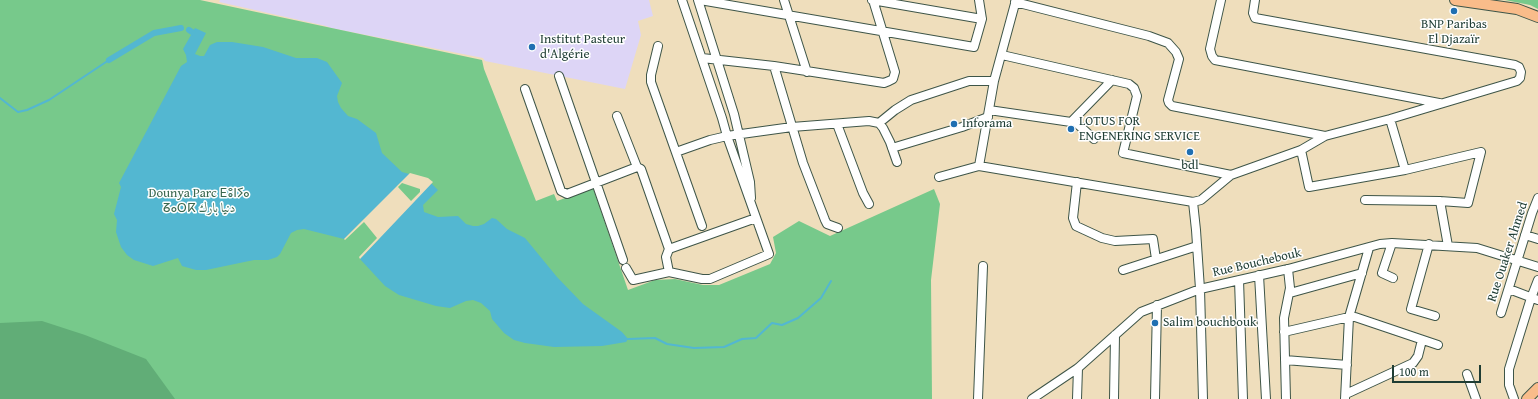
<!DOCTYPE html>
<meta charset="utf-8">
<style>
body{margin:0}
#map{position:relative;width:1538px;height:399px;overflow:hidden;background:#efdebc;font-family:"Gentium Book Plus",serif}
canvas{display:block}
.scale{position:absolute;left:1392px;top:365px;width:89px;height:18px;box-sizing:border-box;border:2px solid #1f3d34;border-top:0;padding-left:5px;font-size:12px;line-height:14px;white-space:nowrap;color:#1f3d34;-webkit-text-stroke:3px #fff;paint-order:stroke}
</style>
<div id="map">
<canvas width="1538" height="399"></canvas>
<div class="scale">100 m</div>
</div>
<script>
const ctx = document.querySelector('canvas').getContext('2d');
ctx.lineJoin = 'round';
function fillPath(path, color) {
  ctx.fillStyle = color;
  ctx.fill(path, 'evenodd');
}
function toPath(rows) {
  const path = new Path2D();
  for (const r of rows) {
    path.moveTo(r[0], r[1]);
    for (let i = 2; i < r.length; i += 2) path.lineTo(r[i], r[i + 1]);
  }
  return path;
}
function trace(path, color, width, dash) {
  ctx.strokeStyle = color;
  ctx.lineWidth = width;
  ctx.lineCap = dash ? 'butt' : 'round';
  ctx.setLineDash(dash || []);
  ctx.stroke(path);
}
function drawText(font, color, halo, rows, align = 'center') {
  ctx.font = font + ' "Gentium Book Plus",Amiri,"Noto Sans Tifinagh",serif';
  ctx.lineWidth = 3;
  ctx.setLineDash([]);
  ctx.textBaseline = 'middle';
  ctx.strokeStyle = halo;
  ctx.fillStyle = color;
  for (const [text, x, y, turn = 0] of rows) {
    ctx.save();
    ctx.translate(x, y);
    ctx.rotate((+turn || 0) * Math.PI / 180);
    ctx.textAlign = isNaN(turn) ? turn : align;
    if (halo) ctx.strokeText(text, 0, 0);
    ctx.fillText(text, 0, 0);
    ctx.restore();
  }
}
fillPath(toPath([
 [220,0,649,0,653,16,638,21,641,35,625,89,485,61,483,58,331,28,326,26,219,2]
]), '#ddd5f6');
fillPath(toPath([
 [0,0,200,0,482,60,484,69,536,201,554,194,557,201,593,188,628,290,655,280,675,279,703,285,719,285,770,264,776,253,773,237,799,221,830,236,934,189,940,204,931,280,932,399,0,399],
 [1505,0,1538,0,1538,9,1530,5]
]), '#77c98b');
fillPath(toPath([
 [42,321,85,335,146,359,175,399,0,399,0,323]
]), '#61ad77');
fillPath(toPath([
 [195,28,206,33,195,54,200,56,204,56,210,45,217,42,232,42,263,47,296,58,317,58,327,62,342,83,337,96,338,102,341,108,348,116,357,119,376,133,382,153,402,172,427,179,438,190,423,205,424,212,438,217,458,216,466,224,473,226,478,226,484,224,492,218,496,219,507,229,525,238,557,277,583,304,622,332,628,339,626,342,602,346,554,347,525,343,514,340,504,333,492,319,490,311,481,303,473,300,466,301,450,308,436,306,399,295,385,286,360,259,380,238,364,219,344,239,304,229,297,230,291,233,280,254,277,257,268,260,254,260,206,270,196,270,182,266,178,258,153,266,134,260,127,255,121,247,116,232,117,220,114,214,121,187,119,183,181,66,187,62,186,55,183,49],
 [402,181,421,188,422,193,411,204,396,187]
]), '#53b7d1');
fillPath(toPath([
 [410,173,428,178,433,182,360,259,359,257,377,238,364,222,345,240,344,239],
 [402,183,420,189,420,192,411,201,398,187]
]), '#efdebc');
trace(toPath([
 [0,98,18,112,27,110,49,100,109,60],
 [628,339,655,338,667,344,694,348,724,347,742,339,756,338,772,323,782,325,798,318,821,298,831,281]
]), '#53b7d1', 2);
trace(toPath([
 [189,30,192,32],
 [109,60,154,33,181,28]
]), '#53b7d1', 6);
const minor = toPath([
 [698,0,734,114,750,182,751,198],
 [700,0,974,47,982,19,979,0],
 [784,0,807,72],
 [872,0,982,19],
 [1221,0,1210,49,1212,56,1215,60,1439,103],
 [1015,2,1149,36,1168,43,1176,52,1179,59,1168,100,1169,103,1172,106,1325,136],
 [658,46,651,75,651,82,702,226],
 [1002,55,1129,84,1134,88,1137,96,1123,153,1231,175],
 [702,58,774,66,884,83,889,81,893,79,895,72,873,0],
 [774,66,803,163,825,220,827,224,838,228],
 [559,76,623,260],
 [525,89,561,191,567,194,637,167,641,169,669,249,756,218],
 [989,110,1071,122,1112,80],
 [617,116,637,167],
 [1390,119,1405,170],
 [1073,120,1094,139],
 [879,123,895,110,911,100,969,81,994,81],
 [837,124,863,193,869,204],
 [892,148,962,127,988,117],
 [1301,150,1309,187,1405,170,1481,152,1468,203,1440,201,1365,200],
 [676,152,710,140,727,136,792,127,869,121,879,123,883,128,890,142,897,162],
 [979,166,994,81,1016,0],
 [939,177,979,166,1193,202,1201,200,1231,175,1301,150,1325,136,1390,119,1517,81,1520,78,1521,72,1519,67,1515,65,1255,18,1253,13,1255,0],
 [1077,182,1073,218,1076,226,1102,238,1115,241,1153,239,1156,259],
 [1440,201,1448,246],
 [1193,202,1196,230,1200,289,1203,399],
 [1525,235,1538,239],
 [1392,243,1382,273,1393,278],
 [1429,244,1411,309,1435,316],
 [669,249,666,257,669,272],
 [626,268,633,280,669,272,702,279,710,279,769,254,727,136,722,118,682,0],
 [1123,270,1197,246],
 [1259,275,1266,399],
 [1239,280,1243,399],
 [1509,289,1538,300],
 [1290,293,1362,273],
 [1501,313,1532,213,1538,198],
 [1284,332,1349,317,1355,317,1438,345],
 [1285,360,1347,365],
 [1467,374,1476,399],
 [1346,394,1413,363,1418,356,1422,340],
 [978,399,983,266],
 [1032,399,1078,368,1141,312,1200,289,1288,269,1380,244,1392,243,1477,248,1538,267],
 [1077,399,1078,368],
 [1114,399,1115,335],
 [1155,399,1157,305],
 [1286,399,1284,318,1290,288,1288,269],
 [1345,399,1349,317,1369,248],
 [1514,399,1509,385,1509,369,1531,298,1538,280]
]);
const major = toPath([
 [1455,0,1517,9,1538,17],
 [1527,399,1538,388]
]);
trace(minor, '#3e5548', 10);
trace(major, '#3e5548', 12);
trace(minor, '#fff', 8);
trace(major, '#f9bc8a', 10);
for (const [x, y, r, color] of [
 [1454,11,4,"#1f6fb2"],
 [532,47,4,"#1f6fb2"],
 [954,124,4,"#1f6fb2"],
 [1071,129,4,"#1f6fb2"],
 [1190,152,4,"#1f6fb2"],
 [1155,323,4,"#1f6fb2"]
]) {
  const dot = new Path2D();
  dot.arc(x, y, r, 0, 2 * Math.PI);
  ctx.fillStyle = color;
  ctx.fill(dot);
  trace(dot, '#fff', 1.5);
}
drawText('13px', '#1f3d34', '#fff', [
 ["BNP Paribas",1454,25,"center"],
 ["El Djazaïr",1454,40,"center"],
 ["Institut Pasteur",540,40],
 ["d'Algérie",540,55],
 ["LOTUS FOR",1079,122],
 ["ENGENERING SERVICE",1079,137],
 ["Inforama",962,124],
 ["bdl",1190,166,"center"],
 ["Salim bouchbouk",1163,323]
], 'left');
drawText('13px', '#39674e', '#fff', [
 ["Dounya Parc ⴹⵓⵏⵢⴰ",199,194],
 ["ⵒⴰⵔⴽ دنيا بارك",199,209]
]);
drawText('13px', '#1f3d34', '#fff', [
 ["Rue Ouaker Ahmed",1508,252,-72],
 ["Rue Bouchebouk",1257,263,-13]
]);
</script>
